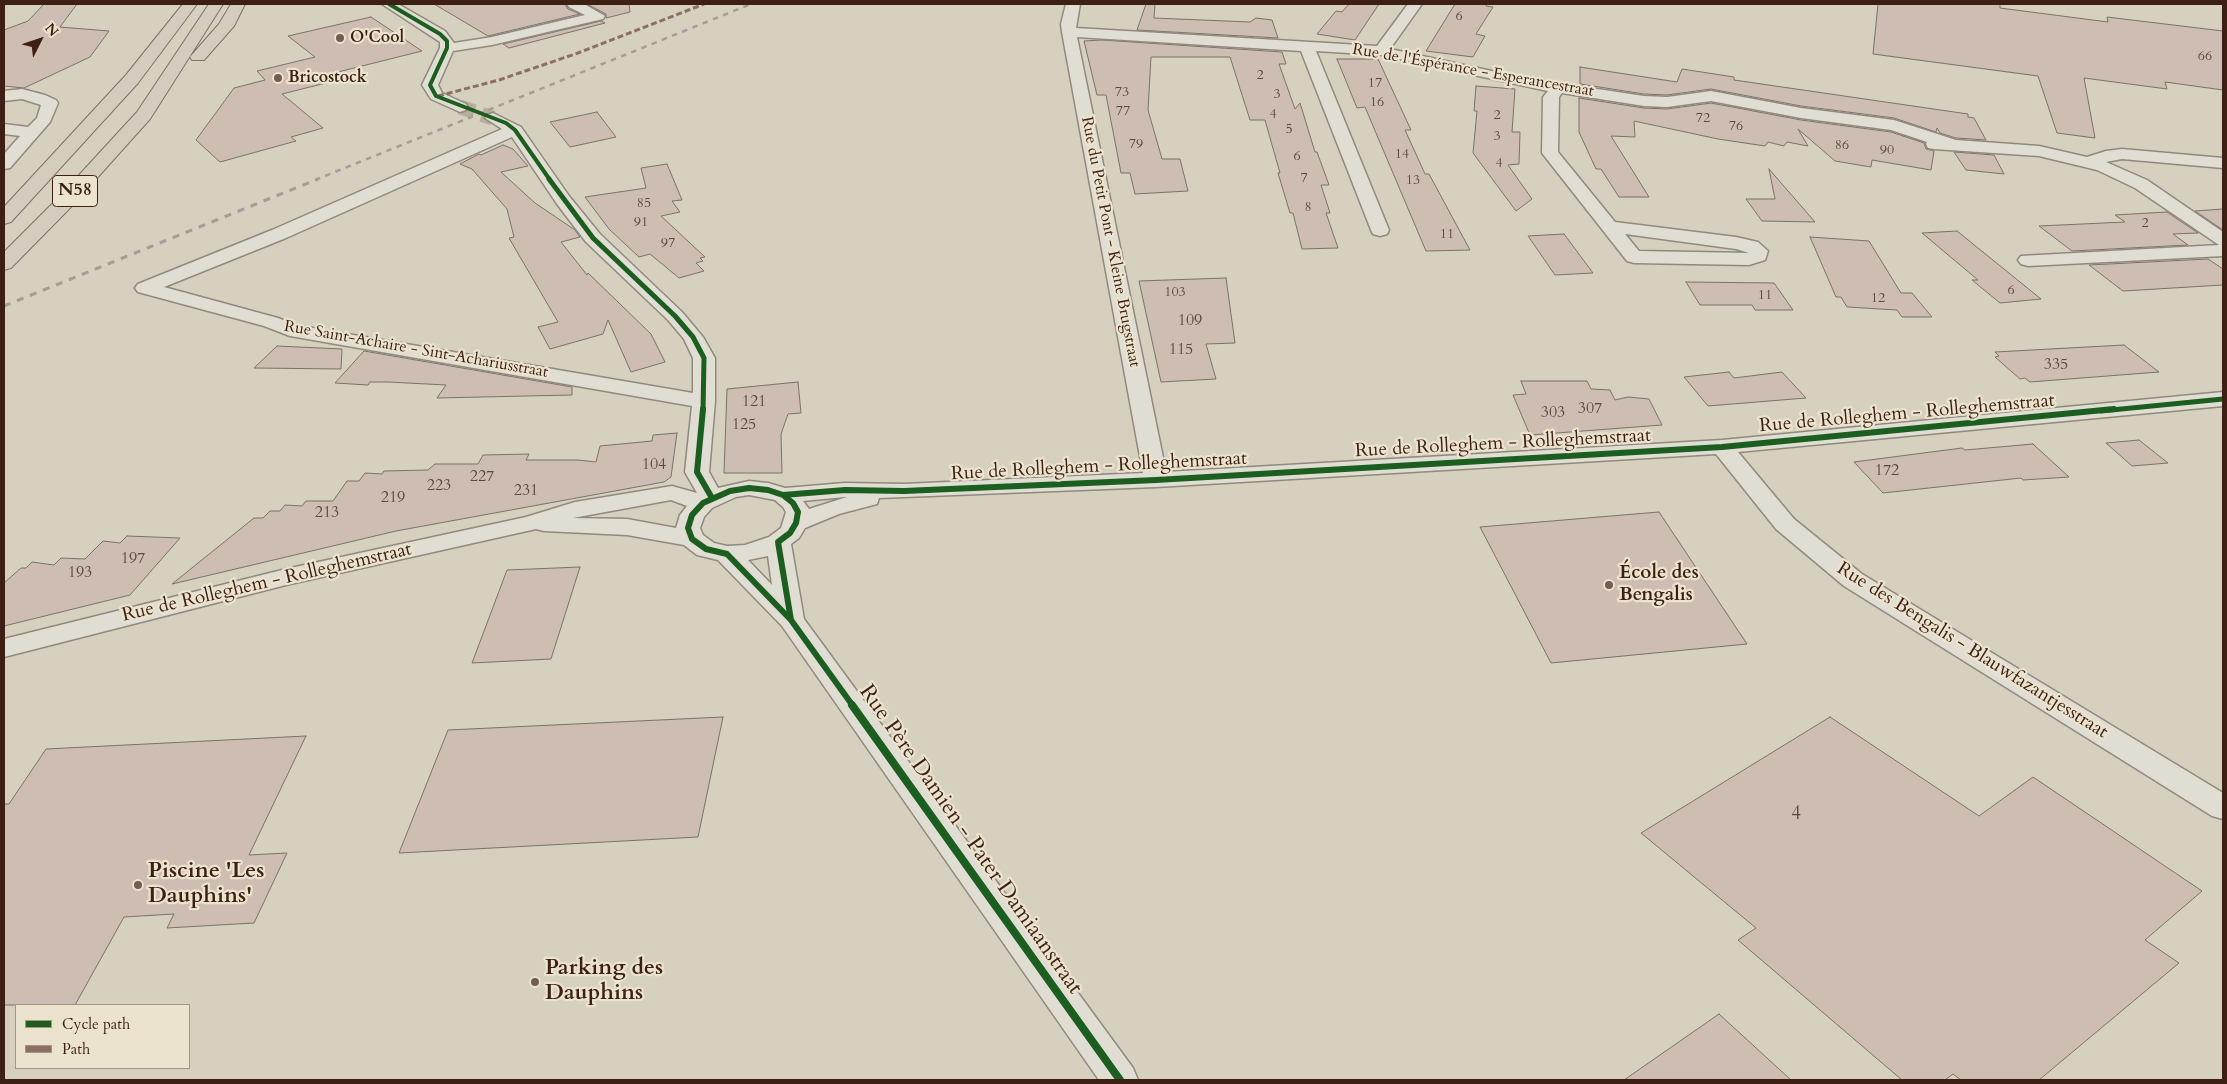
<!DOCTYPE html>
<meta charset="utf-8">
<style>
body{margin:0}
#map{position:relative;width:2227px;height:1084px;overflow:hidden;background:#d6d0be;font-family:Cardo,serif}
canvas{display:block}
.frame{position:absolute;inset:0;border:5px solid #3d1f14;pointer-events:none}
.legend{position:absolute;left:15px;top:1004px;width:175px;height:65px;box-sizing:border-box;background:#ebe3ce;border:1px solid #a59584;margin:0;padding:6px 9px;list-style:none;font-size:15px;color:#3d1f14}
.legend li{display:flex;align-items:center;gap:10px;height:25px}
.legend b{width:25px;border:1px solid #a59584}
.north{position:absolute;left:15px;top:15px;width:50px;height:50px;-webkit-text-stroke:4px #ebe3ce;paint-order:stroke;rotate:49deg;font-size:14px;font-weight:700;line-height:20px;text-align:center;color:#3d1f14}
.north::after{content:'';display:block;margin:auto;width:18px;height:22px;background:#3d1f14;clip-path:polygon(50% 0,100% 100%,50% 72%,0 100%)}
</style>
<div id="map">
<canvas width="2227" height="1084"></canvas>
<div class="frame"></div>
<ul class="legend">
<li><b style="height:6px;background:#1b5e20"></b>Cycle path</li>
<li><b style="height:6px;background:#8d6e63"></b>Path</li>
</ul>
<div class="north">N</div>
</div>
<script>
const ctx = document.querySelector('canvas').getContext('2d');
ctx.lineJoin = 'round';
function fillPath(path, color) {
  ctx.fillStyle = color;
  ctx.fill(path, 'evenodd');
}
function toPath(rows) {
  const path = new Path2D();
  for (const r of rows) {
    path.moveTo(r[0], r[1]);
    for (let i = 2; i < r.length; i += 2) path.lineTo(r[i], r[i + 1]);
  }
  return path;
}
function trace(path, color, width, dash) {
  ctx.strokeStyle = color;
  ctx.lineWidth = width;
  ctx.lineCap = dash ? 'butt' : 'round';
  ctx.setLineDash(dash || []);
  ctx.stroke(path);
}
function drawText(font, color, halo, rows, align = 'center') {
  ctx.font = font + ' Cardo,serif';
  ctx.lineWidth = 4.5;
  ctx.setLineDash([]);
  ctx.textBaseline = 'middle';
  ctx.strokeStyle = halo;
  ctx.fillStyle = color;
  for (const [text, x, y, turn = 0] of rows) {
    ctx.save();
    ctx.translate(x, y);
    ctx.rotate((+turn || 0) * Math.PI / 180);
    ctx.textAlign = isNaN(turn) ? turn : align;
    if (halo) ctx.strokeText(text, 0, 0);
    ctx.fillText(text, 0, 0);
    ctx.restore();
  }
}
const building = toPath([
 [44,4,77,4,60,27,109,31,90,57,24,88,4,86,4,30,28,21,44,4],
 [434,4,565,4,568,9,580,14,488,36,434,4],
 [587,4,629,4,630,12,606,18,606,14,587,4],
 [1146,4,1155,4,1154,18,1250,22,1256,18,1272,20,1278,38,1137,30,1146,4],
 [1349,4,1379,4,1355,40,1317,34,1336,11,1342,12,1349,4],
 [1455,4,1487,4,1486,6,1493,7,1476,34,1485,36,1473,57,1426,51,1455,4],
 [1878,4,2000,4,2000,8,2108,22,2107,17,2223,31,2223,90,2165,82,2167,89,2084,78,2095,138,2057,133,2038,76,1873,54,1878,4],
 [371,17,422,51,338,72,346,78,282,94,323,128,291,137,296,141,220,162,196,140,234,88,265,80,257,71,315,57,288,36,371,17],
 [601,21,605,23,509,48,503,44,601,21],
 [1102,40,1282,52,1286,64,1279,64,1295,109,1300,103,1315,152,1317,152,1329,185,1321,185,1330,213,1326,213,1338,248,1302,249,1293,213,1290,213,1278,173,1280,173,1265,120,1250,120,1230,57,1151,57,1148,110,1162,159,1180,159,1188,191,1135,194,1130,173,1121,173,1106,95,1097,95,1084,41,1102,40],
 [1337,59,1378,59,1411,130,1405,130,1425,174,1429,174,1470,250,1426,251,1365,107,1357,108,1337,59],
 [1580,67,1677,82,1682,69,1734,77,1734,80,1968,114,1968,117,1974,118,1986,140,1956,138,1940,133,1937,128,1936,132,1894,118,1801,106,1711,89,1667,95,1644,94,1580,84,1580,67],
 [1476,86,1515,89,1512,132,1520,132,1519,164,1508,165,1532,199,1516,211,1473,153,1477,111,1474,111,1476,86],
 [1579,98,1644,108,1667,109,1711,103,1801,120,1891,132,1924,143,1926,149,1934,151,1931,170,1872,160,1871,167,1835,161,1798,129,1808,146,1787,142,1784,146,1768,142,1765,146,1718,139,1634,121,1635,137,1611,136,1649,197,1619,197,1601,169,1596,169,1579,132,1579,98],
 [597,112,616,137,570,147,550,122,597,112],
 [503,145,513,149,528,166,501,172,535,203,575,230,580,237,561,242,587,275,588,273,651,334,665,362,631,372,608,320,603,334,550,349,538,327,558,322,509,238,514,237,507,209,472,169,460,164,479,154,481,155,503,145],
 [1954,152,1994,155,2004,174,1966,170,1954,152],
 [667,164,682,200,672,201,680,212,661,216,705,257,700,258,703,261,696,263,704,271,679,278,650,254,639,257,609,229,585,197,646,188,641,168,667,164],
 [1769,169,1815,222,1762,221,1746,199,1775,199,1769,169],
 [2223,209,2223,230,2195,211,2223,209],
 [2167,212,2198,233,2173,234,2188,245,2072,251,2039,226,2125,222,2115,215,2167,212],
 [1957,231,2041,299,2000,303,1972,280,1978,280,1922,233,1957,231],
 [1564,234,1593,273,1555,275,1528,236,1564,234],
 [1810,237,1869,241,1901,293,1912,293,1932,317,1902,317,1897,310,1847,307,1841,297,1836,297,1810,237],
 [2208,259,2223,269,2223,285,2123,291,2089,265,2208,259],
 [1226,278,1235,343,1206,344,1216,379,1161,382,1139,281,1226,278],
 [1686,282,1774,283,1793,310,1755,310,1752,305,1700,305,1686,282],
 [2124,345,2159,372,2030,382,2025,378,2020,379,1995,357,1999,356,1995,352,2124,345],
 [277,346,342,349,341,369,254,368,277,346],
 [364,351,572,387,572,395,437,398,446,385,388,382,370,382,368,385,335,383,364,351],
 [1729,372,1734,378,1782,372,1806,398,1708,406,1684,377,1729,372],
 [1521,381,1587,381,1591,389,1610,390,1615,400,1628,397,1649,399,1662,425,1530,435,1513,395,1526,394,1521,381],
 [798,382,801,413,788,414,781,434,782,473,724,473,727,389,798,382],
 [677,433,671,477,664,482,396,531,172,584,254,518,263,518,270,511,280,511,285,505,302,506,306,501,333,501,347,481,359,481,365,473,382,474,384,471,428,470,435,464,478,464,483,455,529,454,526,460,578,460,596,462,600,446,652,441,653,435,677,433],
 [2139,440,2168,463,2132,466,2106,443,2139,440],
 [2033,444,2069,477,2023,480,2021,478,1883,493,1854,462,1962,448,1965,450,2033,444],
 [1659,512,1747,644,1551,663,1480,527,1659,512],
 [127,536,180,538,130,595,4,626,4,583,21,568,26,568,32,562,54,565,61,558,85,559,103,541,120,543,127,536],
 [580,567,551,659,472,663,507,570,580,567],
 [723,717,698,837,399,853,448,730,723,717],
 [1830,717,1979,816,2033,777,2202,891,2145,940,2179,963,2039,1080,1961,1080,1953,1074,1945,1080,1902,1080,1738,940,1756,928,1641,833,1830,717],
 [306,736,249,855,287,853,254,923,167,928,174,914,124,917,75,1005,4,1005,4,804,9,804,46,749,306,736],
 [1719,1014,1791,1080,1624,1080,1719,1014]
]);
fillPath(building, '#cdbdb3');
trace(building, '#7b7268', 1);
trace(toPath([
 [460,107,493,118]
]), '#b7ad9c', 15, [15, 8]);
const minor = toPath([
 [382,4,398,4,445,31,454,43,492,37,585,15,569,7,567,4,584,4,605,16,603,19,492,45,453,51,438,85,442,93,466,104,468,107,466,110,460,112,431,99,422,85,440,48,440,42,382,4],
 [1066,4,1080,4,1076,28,1377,46,1408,4,1422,4,1390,49,1524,78,1644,96,1667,97,1711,91,1801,108,1894,120,1956,140,2039,146,2087,157,2106,151,2122,149,2223,158,2223,168,2122,159,2106,162,2147,180,2223,232,2223,256,2028,266,2021,264,2018,260,2021,256,2219,245,2135,188,2097,170,2039,156,1934,149,1928,148,1926,144,1927,142,1891,130,1801,118,1711,101,1667,107,1644,106,1562,93,1559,97,1558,152,1615,222,1736,237,1758,242,1768,251,1765,260,1749,265,1634,263,1627,261,1542,153,1543,97,1548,91,1381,55,1316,51,1389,230,1387,234,1380,236,1373,234,1371,230,1301,51,1077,37,1166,472,1722,440,2223,392,2223,406,1738,452,1794,519,1862,574,2223,793,2223,819,2212,816,1844,586,1776,529,1716,454,1156,487,879,498,877,504,839,514,805,528,799,538,791,544,804,619,1133,1068,1138,1080,1099,1080,782,626,718,560,697,555,684,545,627,535,544,531,536,529,286,585,4,657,4,639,286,569,526,517,575,502,672,486,697,493,685,472,692,406,290,336,264,326,138,292,135,288,138,284,272,230,502,129,485,118,487,115,493,113,521,127,569,196,600,234,682,312,703,337,715,358,715,401,709,472,718,488,749,481,768,483,785,488,845,483,904,484,1143,473,1062,32,1061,24,1066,4],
 [512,137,557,204,586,242,668,320,684,339,693,358,693,393,295,325,278,318,164,287,286,238,512,137],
 [1625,234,1736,249,1749,253,1639,251,1625,234],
 [749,495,775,500,783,507,786,512,781,528,769,537,745,545,727,546,714,543,703,535,700,528,704,517,712,508,736,497,749,495],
 [847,497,809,509,803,501,845,497,847,497],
 [671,500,687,506,680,515,676,528,627,519,573,518,671,500],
 [768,556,772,585,748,560,768,556],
 [22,89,45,95,56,100,58,103,50,122,10,168,4,169,4,154,20,136,4,134,4,124,28,127,37,118,41,105,22,99,4,101,4,91,22,89]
]);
const trunk = toPath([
 [183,4,197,4,138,83,11,222,4,224,4,207,126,75,183,4],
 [209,4,223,4,150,119,71,207,11,268,4,270,4,252,57,199,137,112,209,4],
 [231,4,245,4,234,26,204,60,192,60,190,57,219,24,231,4]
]);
trace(minor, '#91897e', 3);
trace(trunk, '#7b7268', 2);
fillPath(minor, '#e0ddd3');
fillPath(trunk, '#d4cdbf');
trace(toPath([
 [315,180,751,4]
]), '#a39e96', 2.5, [5.5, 5.5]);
trace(toPath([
 [4,306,318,179]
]), '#a39e96', 3, [7, 7]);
trace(toPath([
 [438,96,499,80,578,53,704,4]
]), '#8d6e63', 3, [6, 3]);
trace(toPath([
 [389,4,440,34,447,41,447,48,430,85,436,96,506,123,515,130,550,180]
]), '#1b5e20', 4);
trace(toPath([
 [549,179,593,238,675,316,693,337,704,358,703,411],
 [2101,411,2223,399]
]), '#1b5e20', 5);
trace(toPath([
 [703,409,697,472,712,498],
 [749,488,768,490,783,495,793,503,798,512,796,523,790,533,778,542,791,620,727,554,706,549,692,539,688,528,692,515,703,503,730,491,749,488],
 [783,495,845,490,904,491,1156,480,1722,447,2114,409],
 [791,620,853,706]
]), '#1b5e20', 6);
trace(toPath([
 [852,705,1120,1080]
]), '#1b5e20', 8);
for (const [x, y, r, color] of [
 [340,38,5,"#735d50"],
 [278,78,5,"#735d50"],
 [1609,585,5,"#735d50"],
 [138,885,5,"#735d50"],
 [535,982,5,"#735d50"]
]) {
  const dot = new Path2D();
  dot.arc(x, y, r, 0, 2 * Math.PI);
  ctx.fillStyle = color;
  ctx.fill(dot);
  trace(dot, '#ebe3ce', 2);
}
drawText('14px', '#61463c', null, [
 ["6",1459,17],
 ["66",2205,57],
 ["2",1260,76],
 ["17",1375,84],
 ["73",1122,93],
 ["3",1277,95],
 ["16",1377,103],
 ["77",1123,112],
 ["4",1273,115],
 ["2",1497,116],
 ["72",1703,119],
 ["76",1736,127],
 ["5",1289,130],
 ["3",1497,137],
 ["79",1136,145],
 ["86",1842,146],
 ["90",1887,151],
 ["14",1402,155],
 ["6",1297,157],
 ["4",1499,164],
 ["7",1304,179],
 ["13",1413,181],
 ["85",644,204],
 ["8",1308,208],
 ["91",641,223],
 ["2",2145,224],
 ["11",1447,235],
 ["97",668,244],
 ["6",2011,291],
 ["103",1175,293],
 ["11",1765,296],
 ["12",1878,299]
]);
drawText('bold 16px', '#3d1f14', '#ebe3ce', [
 ["O'Cool",350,38],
 ["Bricostock",288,78]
], 'left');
drawText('16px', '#3d1f14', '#ebe3ce', [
 ["Rue de l'Éspérance - Esperancestraat",1473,71,10],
 ["Rue du Petit Pont - Kleine Brugstraat",1110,242,79],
 ["Rue Saint-Achaire - Sint-Achariusstraat",416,350,10]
]);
drawText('16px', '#61463c', null, [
 ["109",1190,321],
 ["115",1181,350],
 ["335",2056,365],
 ["121",754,402],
 ["307",1590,409],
 ["303",1553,413],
 ["125",744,425],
 ["104",654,465],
 ["172",1887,471],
 ["227",482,477],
 ["223",439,486],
 ["231",526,491],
 ["219",393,498],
 ["213",327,513],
 ["197",133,559],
 ["193",80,573]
]);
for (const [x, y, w] of [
 [75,191,45]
]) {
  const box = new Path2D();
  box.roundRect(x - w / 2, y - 15.5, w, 31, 4);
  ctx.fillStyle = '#ebe3ce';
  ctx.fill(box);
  trace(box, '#3d1f14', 1);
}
drawText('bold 18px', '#3d1f14', null, [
 ["N58",75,191]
]);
drawText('19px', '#3d1f14', '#ebe3ce', [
 ["Rue de Rolleghem - Rolleghemstraat",1907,414,-5],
 ["Rue de Rolleghem - Rolleghemstraat",1503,444,-3],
 ["Rue de Rolleghem - Rolleghemstraat",1099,467,-3],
 ["Rue de Rolleghem - Rolleghemstraat",267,583,-13],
 ["Rue des Bengalis - Blauwfazantjesstraat",1972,651,32]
]);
drawText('bold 19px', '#3d1f14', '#ebe3ce', [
 ["École des",1619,574],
 ["Bengalis",1619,596]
], 'left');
drawText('19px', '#61463c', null, [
 ["4",1796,815]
]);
drawText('22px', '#3d1f14', '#ebe3ce', [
 ["Rue Père Damien - Pater Damiaanstraat",970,840,55]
]);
drawText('bold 22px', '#3d1f14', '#ebe3ce', [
 ["Piscine 'Les",148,872],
 ["Dauphins'",148,897],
 ["Parking des",545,969],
 ["Dauphins",545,994]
], 'left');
</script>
